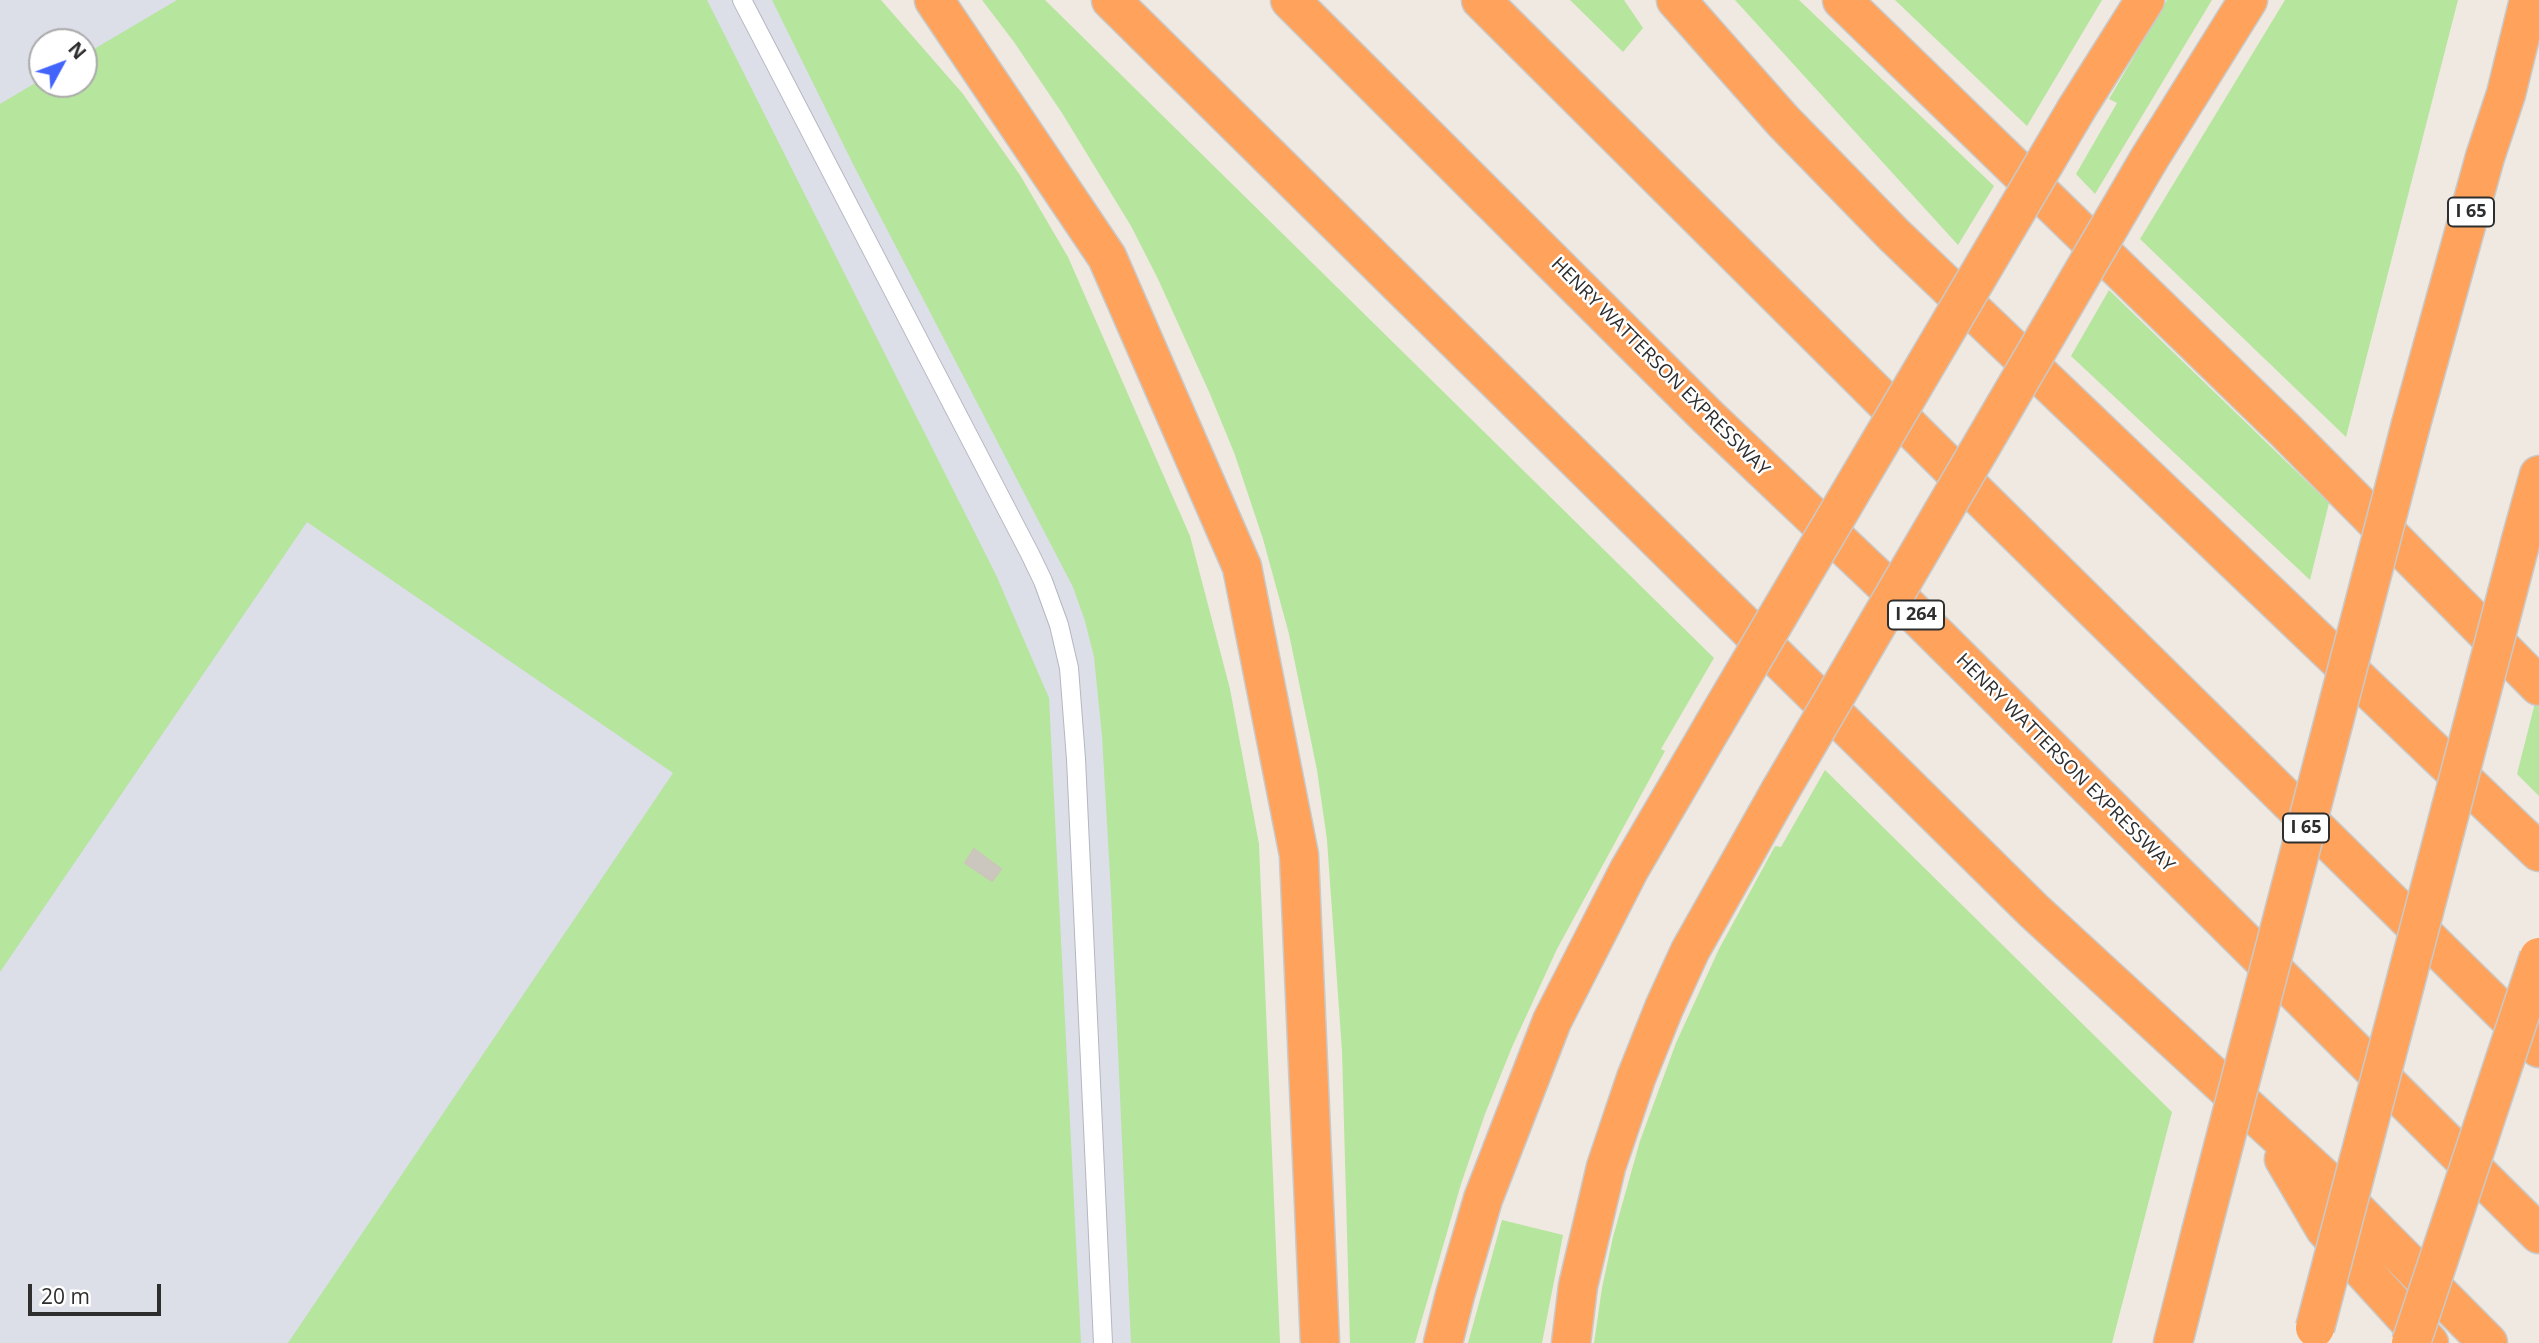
<!DOCTYPE html>
<style>
body{margin:0}
#map{position:relative;width:2539px;height:1343px;overflow:hidden;background:#efe9e1;font-family:"Open Sans",sans-serif}
canvas{display:block}
.north{position:absolute;left:28px;top:28px;width:70px;height:70px;box-sizing:border-box;background:#fff;border:2px solid #ababab;border-radius:50%;rotate:49deg;font-size:19px;font-weight:700;line-height:28px;text-align:center;color:#2e2e2e}
.north::after{content:'';display:block;margin:auto;width:24px;height:32px;background:#4264fb;clip-path:polygon(50% 0,100% 100%,50% 72%,0 100%)}
.scale{position:absolute;left:28px;top:1284px;width:133px;height:32px;box-sizing:border-box;border:4px solid #2e2e2e;border-top:0;padding-left:9px;font-size:21px;line-height:24px;white-space:nowrap;color:#2e2e2e;-webkit-text-stroke:5px #fff;paint-order:stroke}
</style>
<div id="map">
<canvas width="2539" height="1343"></canvas>
<div class="north">N</div>
<div class="scale">20 m</div>
</div>
<script>
const ctx = document.querySelector('canvas').getContext('2d');
ctx.lineJoin = 'round';
function fillPath(path, color) {
  ctx.fillStyle = color;
  ctx.fill(path, 'evenodd');
}
function toPath(rows) {
  const path = new Path2D();
  for (const r of rows) {
    path.moveTo(r[0], r[1]);
    for (let i = 2; i < r.length; i += 2) path.lineTo(r[i], r[i + 1]);
  }
  return path;
}
function trace(path, color, width, dash) {
  ctx.strokeStyle = color;
  ctx.lineWidth = width;
  ctx.lineCap = dash ? 'butt' : 'round';
  ctx.setLineDash(dash || []);
  ctx.stroke(path);
}
function drawText(font, color, halo, rows, align = 'center') {
  ctx.font = font + ' "Open Sans",sans-serif';
  ctx.lineWidth = 5;
  ctx.setLineDash([]);
  ctx.textBaseline = 'middle';
  ctx.strokeStyle = halo;
  ctx.fillStyle = color;
  for (const [text, x, y, turn = 0] of rows) {
    ctx.save();
    ctx.translate(x, y);
    ctx.rotate((+turn || 0) * Math.PI / 180);
    ctx.textAlign = isNaN(turn) ? turn : align;
    if (halo) ctx.strokeText(text, 0, 0);
    ctx.fillText(text, 0, 0);
    ctx.restore();
  }
}
fillPath(toPath([
 [0,0,835,0,1077,489,1176,1343,0,1343],
 [42,42,84,42,84,84,42,84]
]), '#dcdee8');
fillPath(toPath([
 [177,0,707,0,996,575,1049,698,1081,1343,288,1343,673,773,307,522,0,972,0,104,42,79,42,84,84,84,84,55],
 [772,0,881,0,963,94,1020,175,1068,257,1190,536,1230,689,1259,844,1280,1343,1131,1343,1111,893,1102,736,1094,657,1085,621,1073,587,854,166],
 [982,0,1045,0,1714,658,1661,749,1665,751,1557,949,1512,1047,1485,1114,1461,1184,1415,1343,1350,1343,1342,1051,1327,840,1317,770,1289,634,1263,539,1235,455,1210,394,1158,279,1131,226,1062,113,1014,42],
 [1570,0,1624,0,1643,28,1623,52],
 [1735,0,1799,0,1994,186,1958,245],
 [1895,0,2102,0,2027,126],
 [2167,0,2212,0,2095,194,2076,174,2117,103,2109,99],
 [2285,0,2458,0,2346,437,2140,239],
 [2109,290,2329,503,2310,580,2071,356],
 [2535,703,2539,707,2539,796,2517,774],
 [1825,770,2172,1112,2112,1343,1594,1343,1602,1288,1613,1237,1640,1141,1676,1043,1719,949,1775,846,1781,847],
 [1502,1220,1563,1235,1542,1343,1468,1343]
]), '#b6e59e');
const building = toPath([
 [974,849,1001,869,992,881,965,863,974,849]
]);
fillPath(building, '#cbc7bf');
trace(building, '#cbc5ba', 2);
const service = toPath([
 [742,0,1030,554,1043,581,1059,625,1069,668,1076,759,1103,1343]
]);
const motorway = toPath([
 [934,0,1107,257,1242,567,1299,855,1320,1343],
 [1111,0,2034,911,2326,1180,2488,1343],
 [1290,0,1708,417,1904,603,2539,1234],
 [1481,0,1971,488,2539,1048],
 [1676,0,1783,121,1894,235,2539,852],
 [1842,0,2285,430,2539,686],
 [2077,108,2145,0],
 [2149,159,2248,0],
 [2411,424,2485,157,2506,94,2529,0],
 [2521,540,2539,475],
 [2284,1159,2325,1229,2429,1343],
 [1443,1343,1455,1295,1483,1199,1552,1021,1629,870,1713,726],
 [1571,1343,1578,1286,1606,1167,1636,1078,1664,1008,1690,951,1780,791],
 [2173,1343,2201,1232]
]);
trace(service, '#b4b7c1', 20);
trace(motorway, '#c9c9c9', 41);
trace(service, '#fff', 18);
trace(motorway, '#ffa35c', 38);
const motorwayBridge = toPath([
 [1713,726,2077,108],
 [1780,791,2149,159],
 [2201,1232,2411,424],
 [2315,1328,2521,540],
 [2411,1343,2539,957]
]);
trace(motorwayBridge, '#c9c9c9', 41, []);
trace(motorwayBridge, '#ffa35c', 38);
for (const [x, y, w] of [
 [2471,212,46],
 [1916,615,56],
 [2306,828,46]
]) {
  const box = new Path2D();
  box.roundRect(x - w / 2, y - 14.5, w, 29, 5);
  ctx.fillStyle = '#fff';
  ctx.fill(box);
  trace(box, '#2e2e2e', 2);
}
drawText('bold 18px', '#2e2e2e', null, [
 ["I 65",2471,212],
 ["I 264",1916,615],
 ["I 65",2306,828]
]);
drawText('19px', '#2e2e2e', '#fff', [
 ["HENRY WATTERSON EXPRESSWAY",1660,367,45],
 ["HENRY WATTERSON EXPRESSWAY",2065,763,45]
]);
</script>
